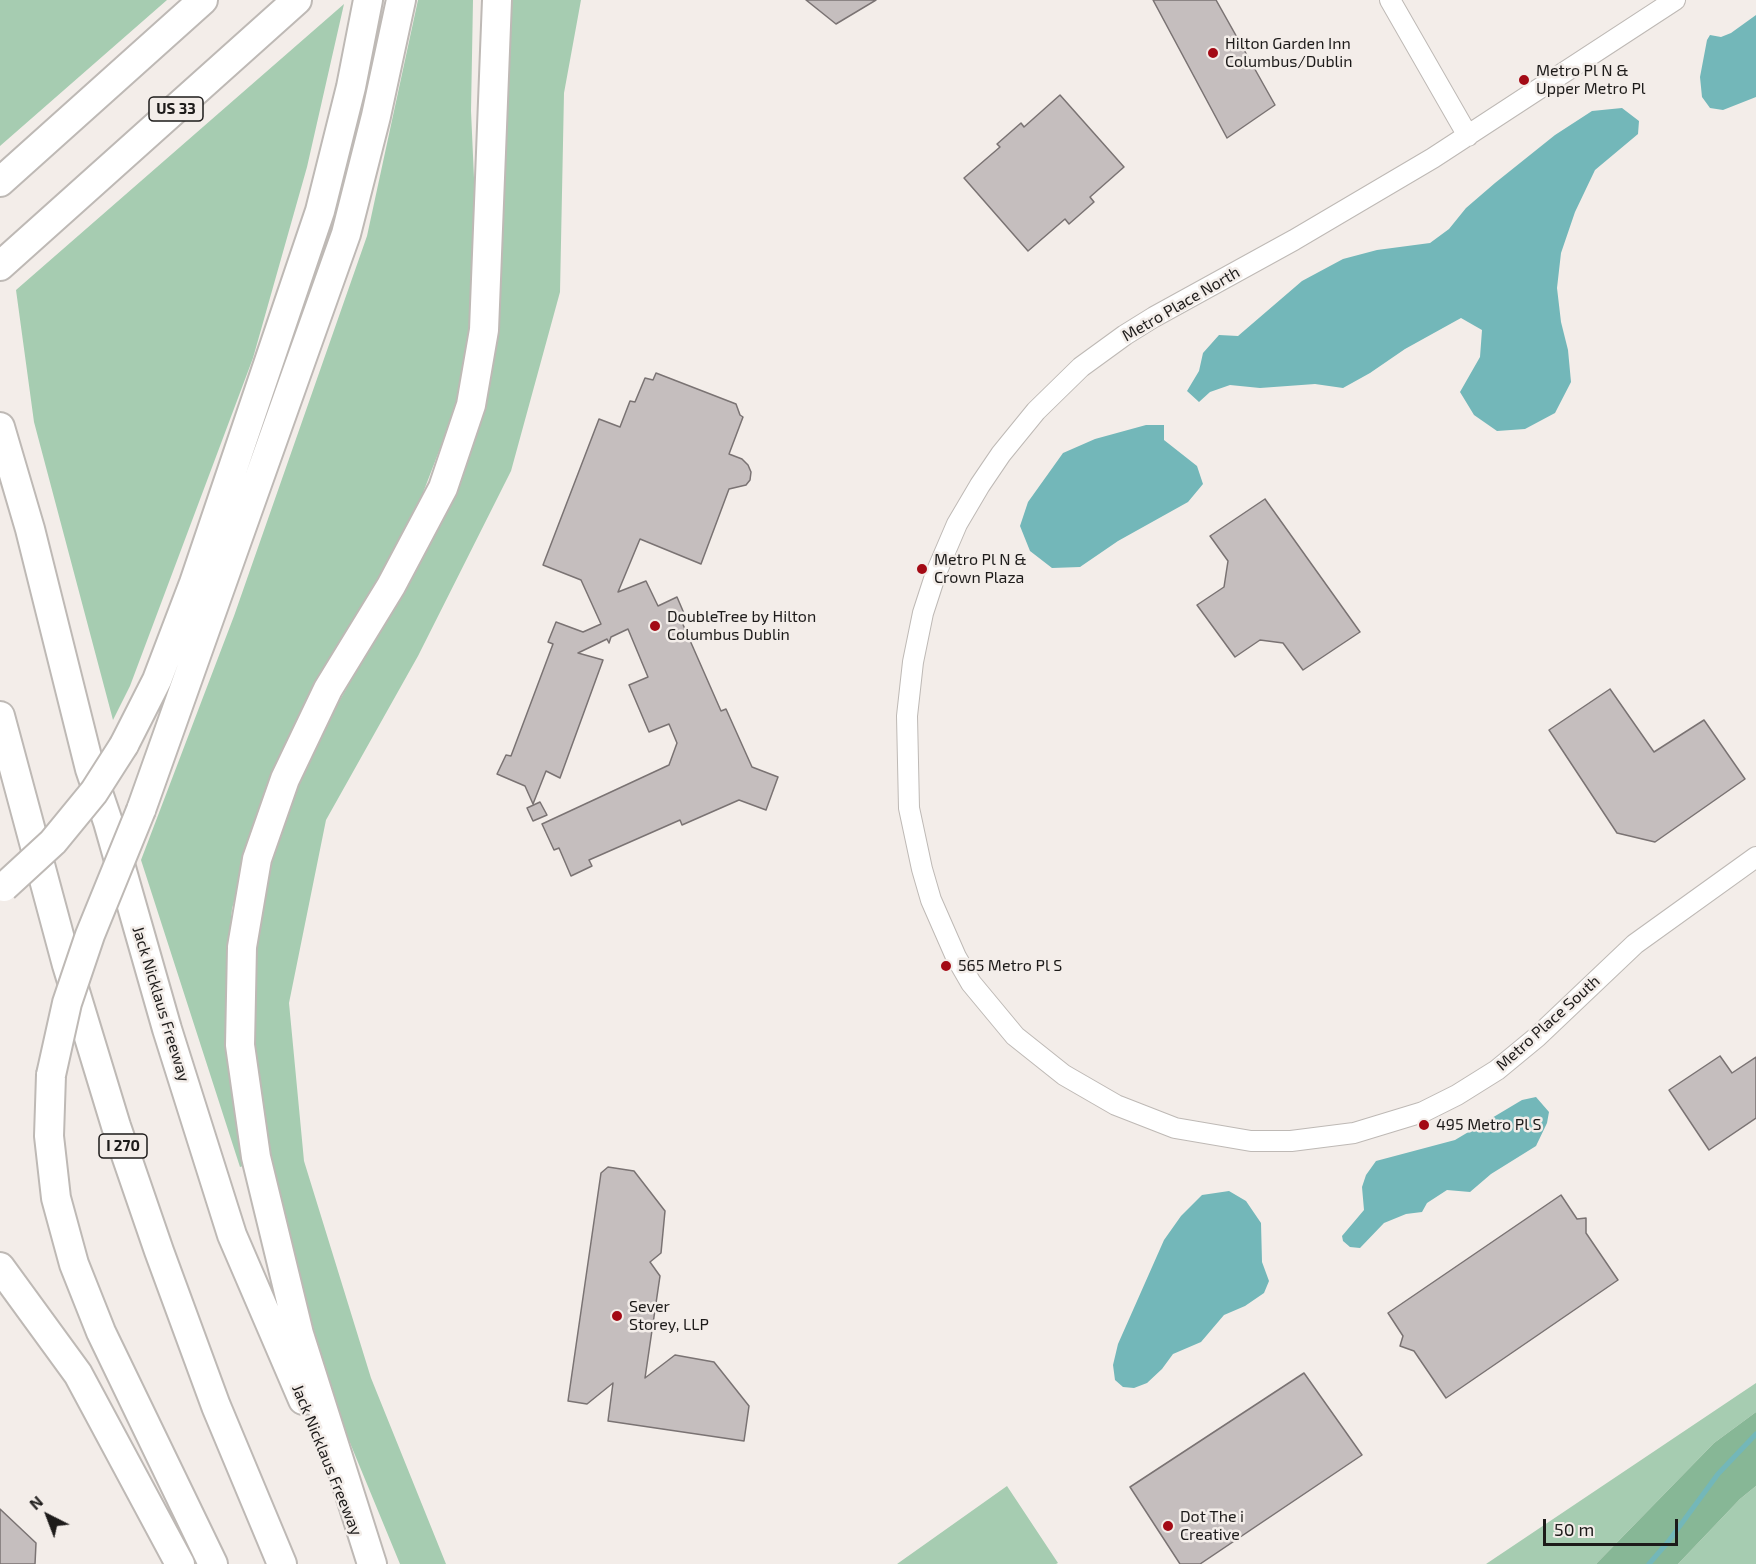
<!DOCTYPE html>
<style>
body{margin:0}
#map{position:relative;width:1756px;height:1564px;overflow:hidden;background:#f3ede9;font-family:"Exo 2",sans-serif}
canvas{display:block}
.north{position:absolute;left:18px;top:1486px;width:60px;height:60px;-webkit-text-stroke:4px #f3ede9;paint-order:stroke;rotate:318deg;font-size:16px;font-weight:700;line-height:24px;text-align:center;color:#1d1b1a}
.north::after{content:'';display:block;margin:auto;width:21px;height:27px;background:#1d1b1a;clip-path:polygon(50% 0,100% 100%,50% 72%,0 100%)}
.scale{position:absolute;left:1543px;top:1519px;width:135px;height:27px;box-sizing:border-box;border:3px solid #1d1b1a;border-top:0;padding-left:8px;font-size:18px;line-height:21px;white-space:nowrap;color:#1d1b1a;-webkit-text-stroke:4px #f3ede9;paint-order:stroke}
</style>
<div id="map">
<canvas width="1756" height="1564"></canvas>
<div class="north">N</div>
<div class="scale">50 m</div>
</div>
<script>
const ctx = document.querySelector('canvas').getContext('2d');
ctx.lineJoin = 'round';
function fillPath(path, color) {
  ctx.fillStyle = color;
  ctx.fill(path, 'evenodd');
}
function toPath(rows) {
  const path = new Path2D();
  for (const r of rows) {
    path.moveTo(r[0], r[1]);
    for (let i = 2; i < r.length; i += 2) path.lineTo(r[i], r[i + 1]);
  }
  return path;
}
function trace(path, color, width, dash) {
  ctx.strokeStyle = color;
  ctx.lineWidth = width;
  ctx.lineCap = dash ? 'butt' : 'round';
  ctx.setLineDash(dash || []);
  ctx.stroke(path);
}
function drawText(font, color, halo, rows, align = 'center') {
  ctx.font = font + ' "Exo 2",sans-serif';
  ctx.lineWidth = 5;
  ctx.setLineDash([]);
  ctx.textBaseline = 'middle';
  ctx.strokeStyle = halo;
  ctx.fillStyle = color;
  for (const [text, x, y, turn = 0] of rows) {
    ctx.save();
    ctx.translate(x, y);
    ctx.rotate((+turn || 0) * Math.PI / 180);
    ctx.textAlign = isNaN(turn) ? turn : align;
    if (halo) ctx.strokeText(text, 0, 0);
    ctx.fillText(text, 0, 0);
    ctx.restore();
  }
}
fillPath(toPath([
 [0,0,167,0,0,146],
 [418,0,473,0,471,111,479,290,456,407,421,498,365,602,262,802,232,909,226,979,230,1061,246,1165,240,1167,141,860,234,616,367,236],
 [508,0,581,0,564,93,560,292,511,471,418,656,326,820,289,1003,304,1161,371,1378,446,1564,400,1564,336,1409,272,1179,251,1009,256,932,279,826,317,741,440,521,498,315,504,196],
 [344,4,307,167,253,358,130,686,113,720,34,422,16,290],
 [1756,1383,1756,1412,1714,1443,1596,1564,1486,1564],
 [1007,1486,1058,1563,1056,1564,897,1564],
 [1756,1486,1756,1564,1678,1564,1740,1499]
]), '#a6ccb1');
fillPath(toPath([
 [1756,1412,1756,1486,1740,1499,1678,1564,1596,1564,1714,1443]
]), '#87b796');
fillPath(toPath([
 [1756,15,1756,97,1723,110,1710,108,1702,97,1700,77,1707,40,1710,35,1721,37,1731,33],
 [1622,108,1639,121,1638,134,1595,170,1575,212,1561,253,1557,288,1561,322,1568,350,1571,382,1555,413,1525,429,1497,431,1474,415,1460,392,1480,357,1482,330,1461,318,1405,349,1370,373,1343,388,1315,384,1260,388,1230,385,1210,392,1199,402,1187,391,1199,371,1203,353,1219,335,1238,336,1302,281,1343,259,1377,250,1430,243,1449,229,1466,208,1495,183,1555,135,1592,111],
 [1146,425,1164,425,1164,440,1197,466,1203,484,1188,502,1118,541,1080,567,1052,568,1030,551,1020,526,1028,502,1063,453,1095,439],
 [1536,1097,1549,1112,1547,1123,1536,1146,1491,1174,1470,1192,1447,1190,1427,1203,1422,1212,1406,1214,1384,1223,1360,1248,1350,1247,1343,1241,1342,1236,1364,1210,1362,1187,1366,1175,1376,1161,1455,1140,1522,1100],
 [1229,1191,1246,1201,1261,1223,1262,1262,1269,1281,1264,1293,1245,1306,1224,1315,1201,1342,1173,1354,1162,1369,1147,1383,1134,1388,1123,1387,1115,1380,1113,1365,1118,1344,1164,1240,1181,1216,1202,1195]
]), '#73b7b9');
trace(toPath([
 [1649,1564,1668,1542,1718,1474,1756,1434]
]), '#73b7b9', 5);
const building = toPath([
 [806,0,876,0,836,24,806,0],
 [1153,0,1216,0,1275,105,1227,138,1153,0],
 [1060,95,1124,167,1090,197,1094,202,1069,224,1065,219,1028,251,964,178,1000,147,997,144,1021,123,1024,127,1060,95],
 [656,373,736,404,740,415,743,417,729,454,742,459,748,465,751,472,750,480,746,485,729,489,701,564,640,539,618,592,646,581,658,606,677,597,686,618,681,620,721,711,726,709,752,767,778,777,766,810,739,800,682,825,680,820,589,860,592,866,571,876,559,848,554,850,542,824,669,765,677,743,669,724,649,732,629,685,648,677,628,629,611,637,609,643,607,639,578,653,603,660,560,778,546,771,533,804,525,786,497,774,506,755,511,756,553,644,548,642,556,622,583,632,601,624,581,580,543,565,599,419,620,427,630,401,635,402,645,378,653,380,656,373],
 [1265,499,1360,632,1303,670,1283,643,1260,640,1235,657,1197,605,1224,587,1228,561,1210,536,1265,499],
 [1610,689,1654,752,1704,720,1745,779,1655,842,1617,833,1549,730,1610,689],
 [540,802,547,815,533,821,527,808,540,802],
 [1720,1056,1732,1073,1756,1057,1756,1118,1709,1150,1669,1090,1720,1056],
 [608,1167,634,1171,665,1211,661,1253,650,1262,660,1276,645,1378,675,1355,714,1362,749,1406,744,1441,608,1421,613,1383,587,1404,568,1401,601,1173,608,1167],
 [1561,1195,1577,1219,1586,1218,1586,1233,1618,1280,1446,1398,1414,1351,1400,1346,1403,1336,1388,1313,1561,1195],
 [1304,1373,1362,1455,1200,1564,1180,1564,1130,1487,1304,1373],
 [0,1509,36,1543,35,1564,0,1564,0,1509]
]);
fillPath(building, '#c5bebe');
trace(building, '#7a7373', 1.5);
const minor = toPath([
 [1390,0,1468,136],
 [1675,0,1433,158,1294,240,1154,317,1125,335,1081,367,1036,411,1001,454,980,485,957,524,936,573,923,613,913,662,907,716,909,808,922,869,931,900,956,957,971,983,1015,1036,1064,1075,1116,1105,1175,1128,1251,1141,1291,1141,1354,1133,1423,1112,1457,1095,1497,1070,1537,1037,1635,944,1756,857]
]);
const highway = toPath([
 [0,182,203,0],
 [0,266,297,0],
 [0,427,30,529,90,769,108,822,167,1029,232,1235,303,1400],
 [0,716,67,965,116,1126,159,1251,216,1406,282,1564],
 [124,745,157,680,194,583,320,211,351,87,368,0],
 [141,810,346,234,376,116,401,0],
 [51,1075,49,1136,56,1198,74,1264,101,1332,213,1564],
 [0,1267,78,1374,180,1564],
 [372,1564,299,1334,256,1157,240,1045,242,947,257,859,285,779,328,689,391,586,443,488,471,405,484,330,497,0]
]);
trace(minor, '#beb9b5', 22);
trace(highway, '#beb9b5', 32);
trace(minor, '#fff', 20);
trace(highway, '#fff', 28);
const highwayBridge = toPath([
 [4,887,53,842,94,792,124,745],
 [51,1075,67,1003,90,935,141,810]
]);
trace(highwayBridge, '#beb9b5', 32, []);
trace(highwayBridge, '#fff', 28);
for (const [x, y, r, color] of [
 [1213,53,6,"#a30a15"],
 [1524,80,6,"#a30a15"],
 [922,569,6,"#a30a15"],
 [655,626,6,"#a30a15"],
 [946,966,6,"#a30a15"],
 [1424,1125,6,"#a30a15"],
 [617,1316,6,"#a30a15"],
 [1168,1526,6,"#a30a15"]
]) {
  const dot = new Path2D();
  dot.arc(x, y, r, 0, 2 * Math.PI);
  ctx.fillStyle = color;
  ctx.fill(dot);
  trace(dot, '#f3ede9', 2);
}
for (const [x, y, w] of [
 [176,109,54],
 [123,1146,48]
]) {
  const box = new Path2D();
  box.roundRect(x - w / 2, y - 12, w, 24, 4.5);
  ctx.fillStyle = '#f3ede9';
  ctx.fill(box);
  trace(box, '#1d1b1a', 1.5);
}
drawText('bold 15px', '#1d1b1a', null, [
 ["US 33",176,109],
 ["I 270",123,1146]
]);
drawText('16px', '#1d1b1a', '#f3ede9', [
 ["Hilton Garden Inn",1225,44],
 ["Columbus/Dublin",1225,62],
 ["Metro Pl N &",1536,71],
 ["Upper Metro Pl",1536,89],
 ["Metro Pl N &",934,560],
 ["Crown Plaza",934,578],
 ["DoubleTree by Hilton",667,617],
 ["Columbus Dublin",667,635],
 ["565 Metro Pl S",958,966],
 ["495 Metro Pl S",1436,1125],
 ["Sever",629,1307],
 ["Storey, LLP",629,1325],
 ["Dot The i",1180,1517],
 ["Creative",1180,1535]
], 'left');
drawText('16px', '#1d1b1a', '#f3ede9', [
 ["Metro Place North",1181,304,-30],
 ["Jack Nicklaus Freeway",161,1004,73],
 ["Metro Place South",1548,1023,-42],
 ["Jack Nicklaus Freeway",327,1460,68]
]);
</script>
